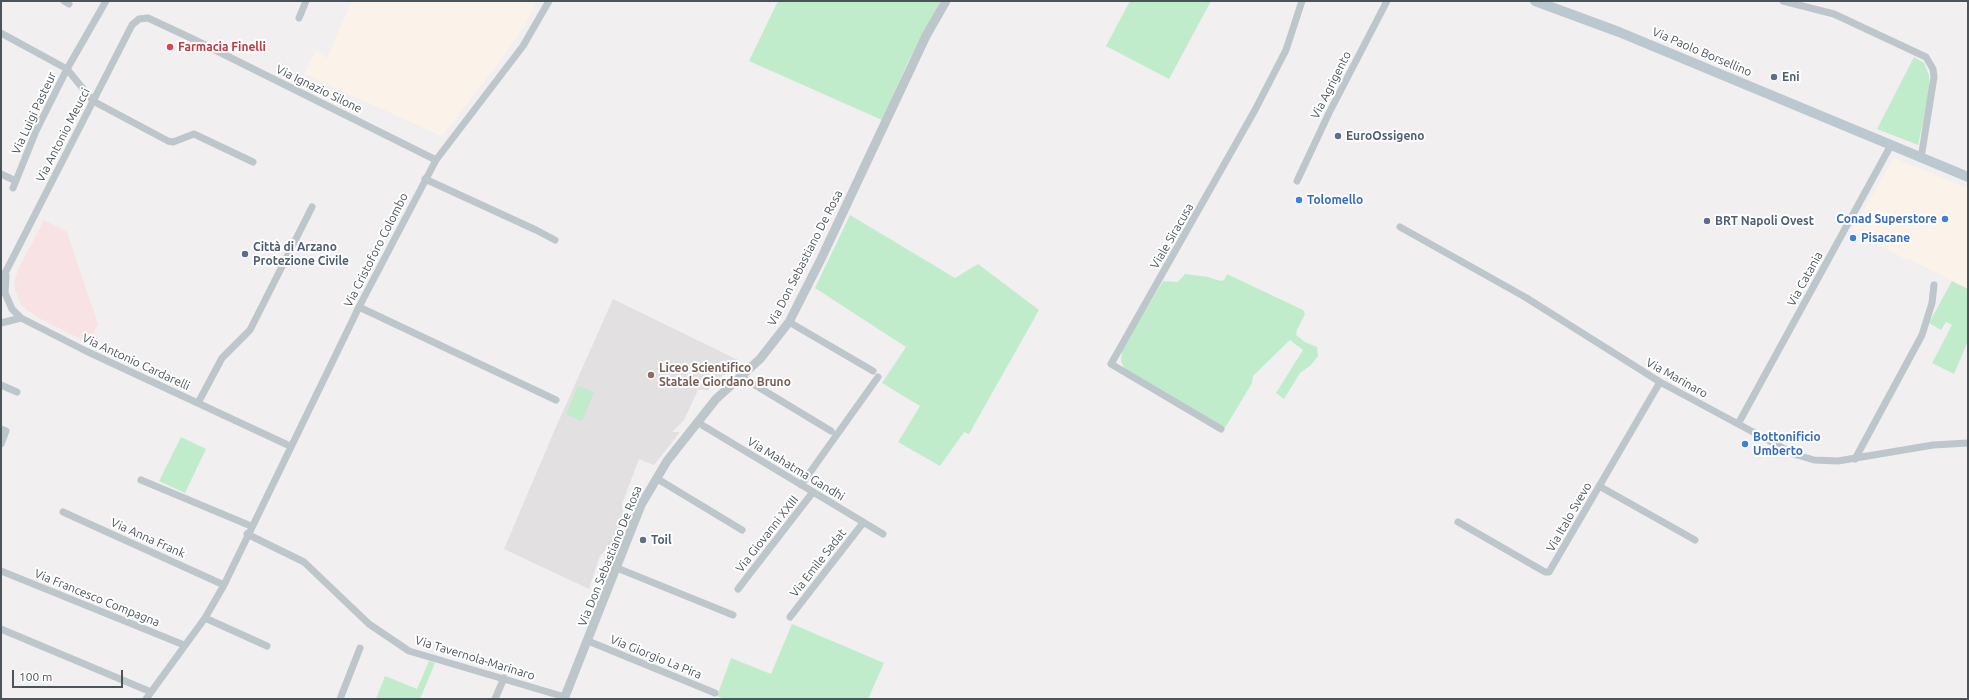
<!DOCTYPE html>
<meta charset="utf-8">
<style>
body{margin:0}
#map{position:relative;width:1969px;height:700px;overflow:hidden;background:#f1eff0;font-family:Ubuntu,sans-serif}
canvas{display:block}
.frame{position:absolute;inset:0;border:2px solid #49555b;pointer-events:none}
.scale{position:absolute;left:12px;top:670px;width:111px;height:18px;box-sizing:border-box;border:2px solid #49555b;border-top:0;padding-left:5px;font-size:12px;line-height:14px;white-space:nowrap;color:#49555b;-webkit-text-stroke:3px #fff;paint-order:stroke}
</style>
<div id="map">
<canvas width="1969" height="700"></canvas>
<div class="frame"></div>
<div class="scale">100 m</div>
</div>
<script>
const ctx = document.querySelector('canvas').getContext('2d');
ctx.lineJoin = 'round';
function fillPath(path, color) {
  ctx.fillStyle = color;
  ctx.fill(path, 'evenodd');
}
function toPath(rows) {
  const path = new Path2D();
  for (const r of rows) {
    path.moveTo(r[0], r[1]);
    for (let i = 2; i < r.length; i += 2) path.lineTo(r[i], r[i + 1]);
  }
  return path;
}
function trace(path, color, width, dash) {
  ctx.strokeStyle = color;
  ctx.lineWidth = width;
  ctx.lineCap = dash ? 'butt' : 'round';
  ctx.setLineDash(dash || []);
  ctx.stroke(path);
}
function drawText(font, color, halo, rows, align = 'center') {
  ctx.font = font + ' Ubuntu,sans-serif';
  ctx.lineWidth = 4;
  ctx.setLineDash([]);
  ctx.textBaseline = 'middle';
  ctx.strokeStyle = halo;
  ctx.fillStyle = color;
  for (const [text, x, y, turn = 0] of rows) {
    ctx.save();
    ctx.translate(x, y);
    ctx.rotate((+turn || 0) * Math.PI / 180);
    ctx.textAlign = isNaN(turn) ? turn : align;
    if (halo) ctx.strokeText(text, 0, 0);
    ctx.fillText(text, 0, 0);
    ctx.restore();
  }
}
fillPath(toPath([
 [352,1,536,1,526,23,500,61,442,136,304,74,316,51,327,58],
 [1894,158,1968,188,1968,289,1911,260,1903,258,1852,230]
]), '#fbf3ea');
fillPath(toPath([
 [613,299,738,360,708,390,698,390,684,420,672,432,680,432,654,465,639,459,622,504,624,520,616,539,600,556,589,589,504,549,556,427]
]), '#e2e0e1');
fillPath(toPath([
 [44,220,67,232,98,324,89,343,39,318,27,310,21,304,15,290,14,282,19,268]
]), '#f9e2e3');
fillPath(toPath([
 [778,1,935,1,940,2,908,62,882,120,749,61],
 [1130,1,1211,1,1169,79,1106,46],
 [1914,57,1924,63,1929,75,1930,91,1918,145,1877,129],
 [850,215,955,278,978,264,1039,310,969,434,964,432,940,466,898,442,920,406,882,383,906,347,815,288],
 [1185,274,1208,277,1221,281,1224,280,1227,274,1303,310,1305,314,1297,330,1296,335,1305,342,1317,347,1318,356,1311,365,1300,373,1284,399,1276,393,1303,350,1290,340,1253,376,1252,383,1225,428,1124,368,1121,361,1122,350,1163,281,1178,282],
 [1952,281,1968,289,1968,341,1954,374,1932,363,1952,325,1946,322,1941,330,1929,323],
 [578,386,594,392,582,421,566,414],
 [181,437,206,449,185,493,159,481],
 [792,624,884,663,868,699,725,699,717,696,731,658,771,674],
 [429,661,435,663,420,699,376,699,385,676,417,689]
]), '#c1eccb');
trace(toPath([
 [64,1,69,4],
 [1783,1,1834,14,1926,57,1933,69,1934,77,1921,158],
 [299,18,306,1],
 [1,33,67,69,93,101,168,141,173,142,194,134,253,162],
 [1,174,16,181],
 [425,179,536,230,555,240],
 [1297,181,1329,113,1387,1],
 [13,188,36,131,67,69,106,1],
 [1400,227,1525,297,1660,382,1794,454,1814,460,1838,461,1933,445,1968,443],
 [6,276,5,293,12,309,21,318,86,351,290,446],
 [1,281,132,25,139,19,148,18,193,39,436,160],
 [359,307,556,400],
 [789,322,873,371],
 [1,323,21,318],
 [740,376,831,431],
 [1,385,17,392],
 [198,403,222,358,250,330,312,207],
 [697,422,883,534],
 [1738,424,1891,145],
 [1,429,6,431,1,444],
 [1221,429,1111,364,1255,110,1286,50,1302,1],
 [1855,459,1922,335,1932,303,1934,285],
 [656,478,742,530],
 [141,480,251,526],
 [801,485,878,377],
 [1599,486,1695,540],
 [63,512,224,585],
 [1458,522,1545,572,1549,572,1660,382],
 [247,534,304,562,369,624,409,651,565,697],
 [617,568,733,615],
 [1,571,184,645],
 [738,589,813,492],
 [790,617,863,523],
 [205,618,267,646],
 [1,629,151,692],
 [588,641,715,693],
 [146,699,205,618,224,585,359,307,436,160,523,46,549,1],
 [340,699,360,648],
 [495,699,504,678]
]), '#bcc6cb', 7);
trace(toPath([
 [564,699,641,505,667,461,716,399,760,359,789,322,821,259,926,36,946,1]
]), '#bcc6cb', 9);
trace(toPath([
 [1535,1,1619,32,1968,177]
]), '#bcc8cf', 10);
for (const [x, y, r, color] of [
 [170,47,4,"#e0444e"],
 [1774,77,4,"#5c6f8a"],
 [1338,136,4,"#5c6f8a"],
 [1299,200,4,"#3f7fe0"],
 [1945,219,4,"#3f7fe0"],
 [1707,221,4,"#5c6f8a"],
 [1853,238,4,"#3f7fe0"],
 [245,254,4,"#5c6f8a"],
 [651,375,4,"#8d6e63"],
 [1745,444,4,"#3f7fe0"],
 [643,540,4,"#5c6f8a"]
]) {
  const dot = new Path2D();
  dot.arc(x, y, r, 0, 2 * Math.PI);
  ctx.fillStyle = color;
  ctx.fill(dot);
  trace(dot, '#fff', 1.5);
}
drawText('bold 12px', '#be3a42', '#fff', [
 ["Farmacia Finelli",178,47]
], 'left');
drawText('12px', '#49555b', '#fff', [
 ["Via Paolo Borsellino",1702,52,23],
 ["Via Agrigento",1331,85,-63],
 ["Via Ignazio Silone",319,89,26],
 ["Via Luigi Pasteur",34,113,-65],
 ["Via Antonio Meucci",63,135,-63],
 ["Viale Siracusa",1172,236,-60],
 ["Via Cristoforo Colombo",376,250,-63],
 ["Via Don Sebastiano De Rosa",805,258,-63],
 ["Via Catania",1805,279,-61],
 ["Via Antonio Cardarelli",136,362,25],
 ["Via Marinaro",1677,378,29],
 ["Via Mahatma Gandhi",796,469,31],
 ["Via Italo Svevo",1569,517,-60],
 ["Via Giovanni XXIII",767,534,-52],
 ["Via Anna Frank",148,538,24],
 ["Via Don Sebastiano De Rosa",610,556,-68],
 ["Via Emile Sadat",818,563,-52],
 ["Via Francesco Compagna",97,598,22],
 ["Via Giorgio La Pira",656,657,22],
 ["Via Tavernola-Marinaro",475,658,17]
]);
drawText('bold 12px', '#4e5e75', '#fff', [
 ["Eni",1782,77],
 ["EuroOssigeno",1346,136],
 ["BRT Napoli Ovest",1715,221],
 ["Città di Arzano",253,247],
 ["Protezione Civile",253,261],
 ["Toil",651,540]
], 'left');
drawText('bold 12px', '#366cbe', '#fff', [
 ["Tolomello",1307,200],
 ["Conad Superstore",1937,219,"right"],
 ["Pisacane",1861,238],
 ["Bottonificio",1753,437],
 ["Umberto",1753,451]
], 'left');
drawText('bold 12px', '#785e54', '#fff', [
 ["Liceo Scientifico",659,368],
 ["Statale Giordano Bruno",659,382]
], 'left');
</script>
